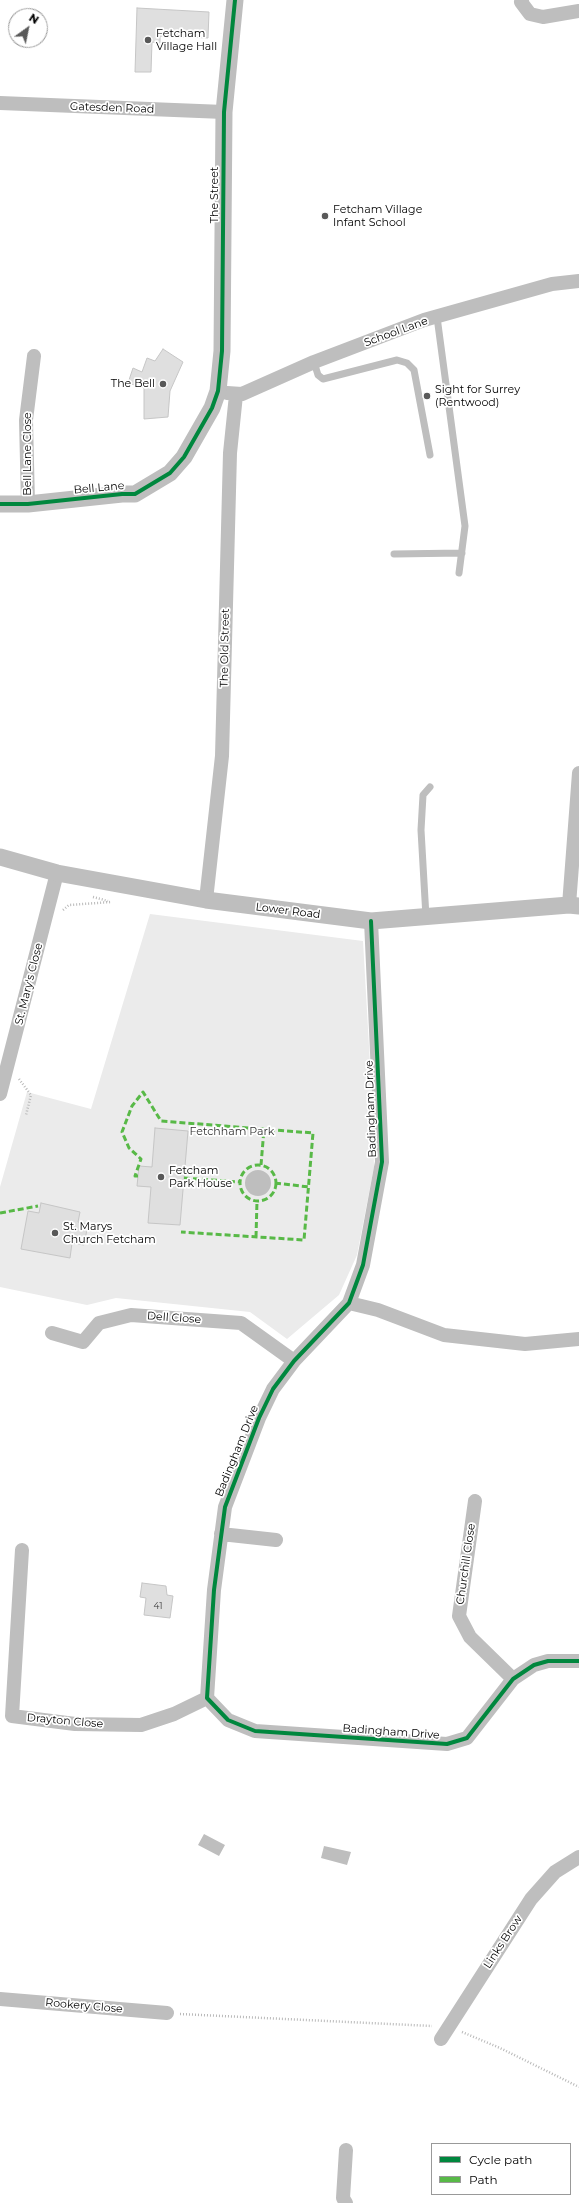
<!DOCTYPE html>
<style>
body{margin:0}
#map{position:relative;width:579px;height:2203px;overflow:hidden;background:#fff;font-family:Montserrat,sans-serif}
canvas{display:block}
.legend{position:absolute;left:431px;top:2143px;width:140px;height:52px;box-sizing:border-box;background:#fff;border:1px solid #999;margin:0;padding:5px 7px;list-style:none;font-size:12px;color:#000}
.legend li{display:flex;align-items:center;gap:8px;height:20px}
.legend b{width:20px;border:1px solid #999}
.north{position:absolute;left:8px;top:8px;width:40px;height:40px;box-sizing:border-box;background:#fff;border:1px solid #999;border-radius:50%;rotate:33deg;font-size:11px;font-weight:700;line-height:16px;text-align:center;color:#000}
.north::after{content:'';display:block;margin:auto;width:14px;height:18px;background:#595959;clip-path:polygon(50% 0,100% 100%,50% 72%,0 100%)}
</style>
<div id="map">
<canvas width="579" height="2203"></canvas>
<ul class="legend">
<li><b style="height:5px;background:#00873e"></b>Cycle path</li>
<li><b style="height:5px;background:#58b947"></b>Path</li>
</ul>
<div class="north">N</div>
</div>
<script>
const ctx = document.querySelector('canvas').getContext('2d');
ctx.lineJoin = 'round';
function fillPath(path, color) {
  ctx.fillStyle = color;
  ctx.fill(path, 'evenodd');
}
function toPath(rows) {
  const path = new Path2D();
  for (const r of rows) {
    if (r.length === 3) {
      path.moveTo(r[0] + r[2], r[1]);
      path.arc(r[0], r[1], r[2], 0, 2 * Math.PI);
      continue;
    }
    path.moveTo(r[0], r[1]);
    for (let i = 2; i < r.length; i += 2) path.lineTo(r[i], r[i + 1]);
  }
  return path;
}
function trace(path, color, width, dash) {
  ctx.strokeStyle = color;
  ctx.lineWidth = width;
  ctx.lineCap = dash ? 'butt' : 'round';
  ctx.setLineDash(dash || []);
  ctx.stroke(path);
}
function drawText(font, color, halo, rows, align = 'center') {
  ctx.font = font + ' Montserrat,sans-serif';
  ctx.lineWidth = 3.5;
  ctx.setLineDash([]);
  ctx.textBaseline = 'middle';
  ctx.strokeStyle = halo;
  ctx.fillStyle = color;
  for (const [text, x, y, turn = 0] of rows) {
    ctx.save();
    ctx.translate(x, y);
    ctx.rotate((+turn || 0) * Math.PI / 180);
    ctx.textAlign = isNaN(turn) ? turn : align;
    if (halo) ctx.strokeText(text, 0, 0);
    ctx.fillText(text, 0, 0);
    ctx.restore();
  }
}
fillPath(toPath([
 [150,914,363,941,372,1099,374,1167,357,1255,339,1295,287,1339,250,1312,116,1298,87,1305,0,1287,0,1187,27,1092,91,1109]
]), '#ebebeb');
fillPath(toPath([
 [258,1183,13],
 [204,1834,225,1845,219,1856,198,1845],
 [324,1846,351,1852,347,1865,321,1858]
]), '#bebebe');
const building = toPath([
 [137,8,209,12,208,38,160,36,160,43,152,42,151,72,135,72,137,8],
 [163,349,183,362,170,391,168,417,144,419,144,388,128,383,133,368,142,372,147,358,155,361,163,349],
 [155,1128,188,1131,180,1225,148,1223,151,1187,137,1186,139,1166,152,1167,155,1128],
 [41,1203,80,1212,78,1222,88,1224,84,1245,72,1243,70,1258,21,1249,28,1211,39,1213,41,1203],
 [142,1583,166,1586,167,1595,173,1596,170,1618,144,1615,146,1598,140,1597,142,1583]
]);
fillPath(building, '#dfdfdf');
trace(building, '#c6c6c6', 1);
trace(toPath([
 [93,897,108,901],
 [63,910,69,905,111,902],
 [19,1079,31,1095,26,1115],
 [180,2014,432,2026],
 [462,2032,500,2048,579,2087]
]), '#b9b9b9', 2.5, [1, 2]);
trace(toPath([
 [437,317,465,526,459,573],
 [314,362,318,375,323,379,397,360,407,363,414,370,430,455],
 [394,554,462,553],
 [426,917,421,830,423,795,430,787]
]), '#bebebe', 7);
trace(toPath([
 [522,0,521,2,530,14,543,17,579,11],
 [0,103,224,112],
 [227,393,242,394,314,362,424,320,552,284,579,281],
 [28,504,26,420,34,356],
 [206,900,222,756,230,453,236,395],
 [569,905,579,773],
 [371,921,382,1162,363,1265,349,1303,294,1361,273,1389,259,1418,225,1507,214,1590,207,1698,228,1720,255,1731,447,1744,467,1738,513,1679,534,1665,548,1661,579,1661],
 [0,1094,57,873],
 [349,1303,378,1310,444,1335,525,1344,579,1339],
 [52,1333,83,1342,99,1323,131,1315,241,1323,294,1361],
 [475,1501,459,1616,470,1637,513,1679],
 [221,1534,276,1540],
 [22,1550,12,1716,75,1724,141,1725,174,1714,207,1698],
 [0,1999,167,2013],
 [441,2039,531,1899,555,1872,579,1857],
 [346,2203,343,2198,346,2150]
]), '#bebebe', 14);
trace(toPath([
 [0,504,28,504,122,494,135,494,170,473,184,457,212,408,218,391,222,351,224,112,235,0],
 [0,857,57,873,206,900,371,921,569,905,579,906]
]), '#bebebe', 17);
trace(toPath([
 [261,1165,264,1129],
 [258,1183,18],
 [138,1176,135,1176,141,1159,129,1148,122,1132,132,1106,143,1092,161,1121,313,1133,304,1240,181,1232],
 [184,1178,240,1182],
 [275,1183,309,1187],
 [0,1213,38,1206],
 [256,1237,257,1201]
]), '#58b947', 3, [6, 3]);
trace(toPath([
 [0,504,28,504,122,494,135,494,170,473,184,457,212,408,218,391,222,351,224,112,235,0],
 [371,921,382,1162,363,1265,349,1303,294,1361,273,1389,259,1418,225,1507,214,1590,207,1698,228,1720,255,1731,447,1744,467,1738,513,1679,534,1665,548,1661,579,1661]
]), '#00873e', 4);
for (const [x, y, r, color] of [
 [148,40,4,"#595959"],
 [325,216,4,"#595959"],
 [163,384,4,"#595959"],
 [427,396,4,"#595959"],
 [161,1177,4,"#595959"],
 [55,1233,4,"#595959"]
]) {
  const dot = new Path2D();
  dot.arc(x, y, r, 0, 2 * Math.PI);
  ctx.fillStyle = color;
  ctx.fill(dot);
  trace(dot, '#fff', 1.5);
}
drawText('9px', '#383838', null, [
 ["41",158,1606]
]);
drawText('11px', '#000', '#fff', [
 ["Fetcham",156,34],
 ["Village Hall",156,47],
 ["Fetcham Village",333,210],
 ["Infant School",333,223],
 ["The Bell",155,384,"right"],
 ["Sight for Surrey",435,390],
 ["(Rentwood)",435,403],
 ["Fetcham",169,1171],
 ["Park House",169,1184],
 ["St. Marys",63,1227],
 ["Church Fetcham",63,1240]
], 'left');
drawText('11px', '#000', '#fff', [
 ["Gatesden Road",112,108,2],
 ["The Street",215,195,-90],
 ["School Lane",396,332,-20],
 ["Bell Lane Close",28,454,-90],
 ["Bell Lane",99,488,-5],
 ["The Old Street",225,648,-89],
 ["Lower Road",288,911,7],
 ["St. Mary's Close",29,984,-76],
 ["Badingham Drive",371,1109,-92],
 ["Dell Close",174,1318,4],
 ["Badingham Drive",237,1451,-68],
 ["Churchill Close",466,1564,-82],
 ["Drayton Close",65,1721,5],
 ["Badingham Drive",391,1732,4],
 ["Links Brow",503,1942,-57],
 ["Rookery Close",84,2006,5]
]);
drawText('11px', '#323232', '#fff', [
 ["Fetchham Park",232,1132]
]);
</script>
